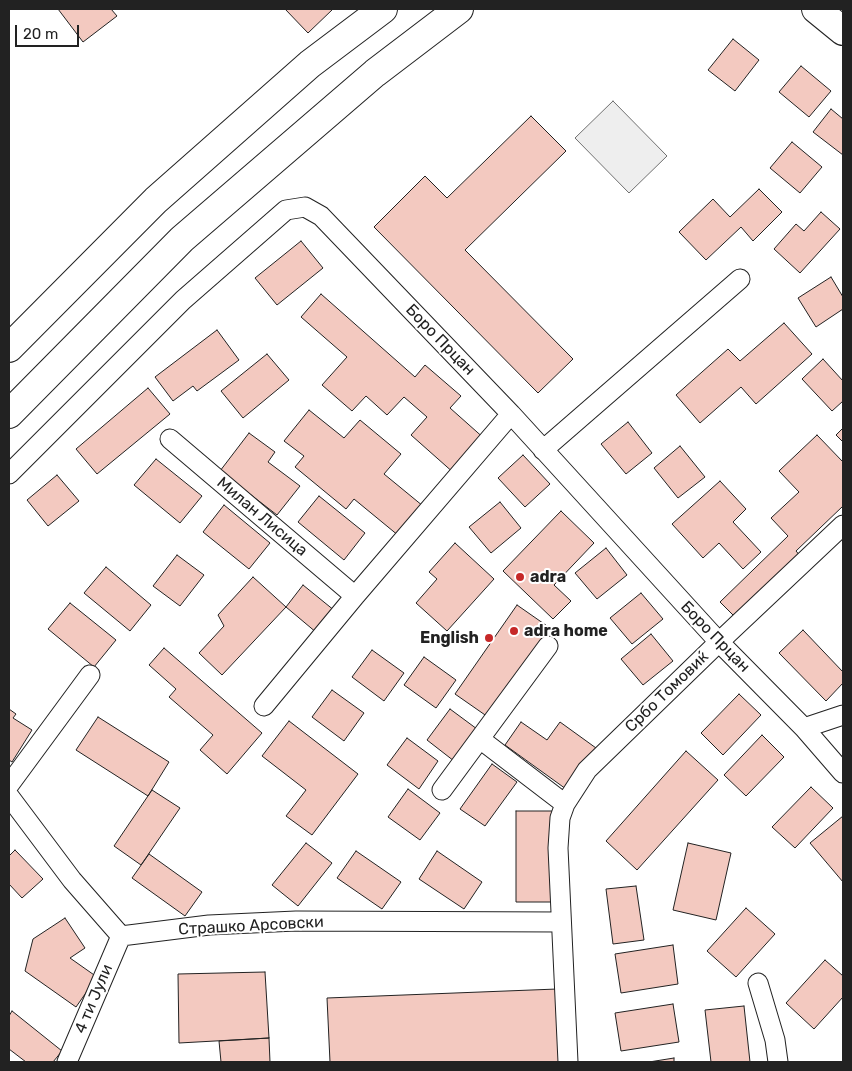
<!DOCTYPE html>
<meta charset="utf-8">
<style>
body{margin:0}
#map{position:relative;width:852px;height:1071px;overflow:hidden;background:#fff;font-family:Rubik,sans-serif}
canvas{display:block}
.frame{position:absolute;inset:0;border:10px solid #222;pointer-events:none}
.scale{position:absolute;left:15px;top:25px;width:64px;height:22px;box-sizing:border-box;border:2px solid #222;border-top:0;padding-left:6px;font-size:15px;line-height:18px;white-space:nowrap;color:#222;-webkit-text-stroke:4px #fff;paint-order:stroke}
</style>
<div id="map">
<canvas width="852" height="1071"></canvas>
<div class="frame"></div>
<div class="scale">20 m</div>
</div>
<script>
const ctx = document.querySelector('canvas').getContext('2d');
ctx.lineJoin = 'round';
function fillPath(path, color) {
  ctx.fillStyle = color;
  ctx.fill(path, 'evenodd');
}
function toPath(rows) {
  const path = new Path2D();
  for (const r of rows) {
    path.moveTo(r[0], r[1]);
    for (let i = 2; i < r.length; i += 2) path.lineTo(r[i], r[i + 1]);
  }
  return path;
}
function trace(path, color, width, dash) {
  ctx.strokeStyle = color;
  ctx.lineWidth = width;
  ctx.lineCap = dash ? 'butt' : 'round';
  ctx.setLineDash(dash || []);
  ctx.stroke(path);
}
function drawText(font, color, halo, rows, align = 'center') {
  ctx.font = font + ' Rubik,sans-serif';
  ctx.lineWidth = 4;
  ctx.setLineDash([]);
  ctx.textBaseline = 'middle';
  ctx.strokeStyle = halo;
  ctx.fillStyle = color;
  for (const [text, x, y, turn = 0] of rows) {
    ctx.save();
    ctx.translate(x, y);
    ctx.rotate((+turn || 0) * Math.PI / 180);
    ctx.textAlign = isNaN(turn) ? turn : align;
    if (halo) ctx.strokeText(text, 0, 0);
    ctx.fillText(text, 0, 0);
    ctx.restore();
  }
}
const green = toPath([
 [613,101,667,156,629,193,575,138,613,101]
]);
fillPath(green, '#eee');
trace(green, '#6f6f6f', 1);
const building = toPath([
 [58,9,111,9,117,16,83,42,58,9],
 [285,9,333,9,308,33,285,9],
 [733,39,759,60,735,91,708,70,733,39],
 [801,66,831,91,809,117,779,92,801,66],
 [831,109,843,119,843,155,813,132,831,109],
 [531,116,566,151,465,250,573,359,538,393,374,227,425,176,447,198,531,116],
 [792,142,822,167,800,193,770,168,792,142],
 [759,189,782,212,753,241,741,227,706,260,679,232,713,199,730,217,759,189],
 [821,212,840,229,800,273,774,249,796,224,804,231,821,212],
 [301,241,323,268,277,305,255,278,301,241],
 [831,277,843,297,843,309,816,327,798,298,831,277],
 [321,294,415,377,425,365,461,396,450,408,486,440,455,474,411,435,427,417,404,397,387,415,366,396,352,411,322,385,347,357,301,317,321,294],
 [784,323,812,354,756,404,741,387,700,423,676,395,728,349,740,361,784,323],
 [217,330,239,360,197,391,193,386,173,401,155,377,217,330],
 [267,354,289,380,243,418,221,391,267,354],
 [823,359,843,381,843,401,832,411,802,379,823,359],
 [148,388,170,414,97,474,76,449,148,388],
 [309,410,344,438,360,420,401,454,384,474,423,506,399,536,354,499,346,509,295,467,304,456,284,441,309,410],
 [628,422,652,453,626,474,601,444,628,422],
 [843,428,843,442,836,435,843,428],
 [249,433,275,452,268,462,300,486,277,515,220,471,249,433],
 [817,435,843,462,843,506,796,551,802,558,738,620,720,602,788,536,771,518,799,492,779,471,817,435],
 [680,446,705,477,678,498,654,468,680,446],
 [523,455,550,484,525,507,498,478,523,455],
 [156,459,202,496,180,523,134,485,156,459],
 [57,475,79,501,48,526,27,500,57,475],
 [720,481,746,509,733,522,761,552,743,569,719,543,703,558,672,524,720,481],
 [319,496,365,533,344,560,298,522,319,496],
 [500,502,521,528,491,553,469,527,500,502],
 [224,505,270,543,249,569,203,532,224,505],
 [561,511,594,543,554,585,571,601,553,619,503,571,561,511],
 [455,543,494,579,447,631,416,603,437,579,429,572,455,543],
 [606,548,627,575,597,599,575,573,606,548],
 [177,555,204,575,180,606,153,586,177,555],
 [106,567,151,605,130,631,84,593,106,567],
 [253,577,286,607,222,675,199,653,224,626,218,615,253,577],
 [303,585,335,611,317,633,286,607,303,585],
 [641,593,663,619,632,644,610,618,641,593],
 [70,603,116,640,94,667,48,629,70,603],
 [517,605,550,628,488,717,455,694,517,605],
 [803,630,843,672,843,683,826,701,779,653,803,630],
 [651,634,673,661,643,685,621,659,651,634],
 [164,648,262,733,227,774,200,750,213,735,169,697,176,689,149,665,164,648],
 [372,650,404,673,384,701,352,677,372,650],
 [424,657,456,680,436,708,404,685,424,657],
 [332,690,364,713,344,741,312,717,332,690],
 [739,694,761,715,723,755,701,733,739,694],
 [9,709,16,714,13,718,32,730,12,762,9,760,9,709],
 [450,709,477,729,454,761,427,740,450,709],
 [98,717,169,762,148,796,76,750,98,717],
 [289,721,358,774,312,835,286,816,306,790,262,756,289,721],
 [521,722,547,740,560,722,596,748,566,789,505,745,521,722],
 [762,735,784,757,746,796,724,775,762,735],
 [407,738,438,761,419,789,387,765,407,738],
 [686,751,718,780,637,870,606,841,686,751],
 [492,764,517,782,485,826,460,809,492,764],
 [811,787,833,808,795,848,772,827,811,787],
 [408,789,440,813,420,840,388,817,408,789],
 [152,790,180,808,141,865,114,846,152,790],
 [516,811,554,811,553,902,516,902,516,811],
 [843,816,843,882,810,843,843,816],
 [306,843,332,863,298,906,272,885,306,843],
 [688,843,731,853,716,920,673,910,688,843],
 [15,850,43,879,22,898,9,884,9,856,15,850],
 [356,851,401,882,382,909,337,878,356,851],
 [437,851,482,882,464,909,419,879,437,851],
 [149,854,202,892,185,916,132,878,149,854],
 [636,886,644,940,613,944,606,889,636,886],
 [746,908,775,934,736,977,707,951,746,908],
 [65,918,85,948,70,958,97,977,76,1007,25,971,33,939,65,918],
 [673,945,678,984,621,993,615,954,673,945],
 [825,960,843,976,843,997,814,1029,786,1003,825,960],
 [265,972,269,1038,179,1043,178,974,265,972],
 [557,989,560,1062,330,1062,327,998,557,989],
 [673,1004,679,1042,621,1051,615,1013,673,1004],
 [744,1006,750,1062,711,1062,705,1010,744,1006],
 [12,1011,62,1051,53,1062,26,1062,9,1049,9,1016,12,1011],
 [269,1038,270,1062,221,1062,219,1041,269,1038],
 [674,1058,674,1062,649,1062,674,1058]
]);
fillPath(building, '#f3c9c0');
trace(building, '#222', 1);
const street = toPath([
 [170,439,355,596],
 [543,450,740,279],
 [9,474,183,300,286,210,305,207,321,216,511,414,719,642,804,728,843,773],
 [264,706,355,596,511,414],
 [804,728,843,715],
 [480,739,565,804],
 [9,785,90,675],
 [442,790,548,646],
 [9,796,72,880,121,936],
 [121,936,209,925,296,921,561,922],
 [758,983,775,1040,778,1062],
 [67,1062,121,936],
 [568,1062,558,848,560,818,565,804,587,770,719,642,843,525]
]);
const secondary = toPath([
 [816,9,843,31]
]);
const highway = toPath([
 [9,348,156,200,310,64,383,9],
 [9,414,182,239,375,73,459,9]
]);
trace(street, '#222', 21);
trace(secondary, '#222', 30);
trace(highway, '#222', 30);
trace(street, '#fff', 19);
trace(secondary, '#fff', 28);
trace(highway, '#fff', 28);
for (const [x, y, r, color] of [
 [520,577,5,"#c62828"],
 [514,631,5,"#c62828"],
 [489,638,5,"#c62828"]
]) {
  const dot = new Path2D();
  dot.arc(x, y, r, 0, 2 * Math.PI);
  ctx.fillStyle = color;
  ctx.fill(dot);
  trace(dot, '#fff', 2);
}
drawText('16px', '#222', '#fff', [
 ["Боро Прцан",440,340,46],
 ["Милан Лисица",262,517,40],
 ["Боро Прцан",715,637,46],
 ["Србо Томовиќ",667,692,-44],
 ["Страшко Арсовски",251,926,-3],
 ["4 ти Јули",94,999,-67]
]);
drawText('bold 16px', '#222', '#fff', [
 ["adra",530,577],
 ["adra home",524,631],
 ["English",479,638,"right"]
], 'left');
</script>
